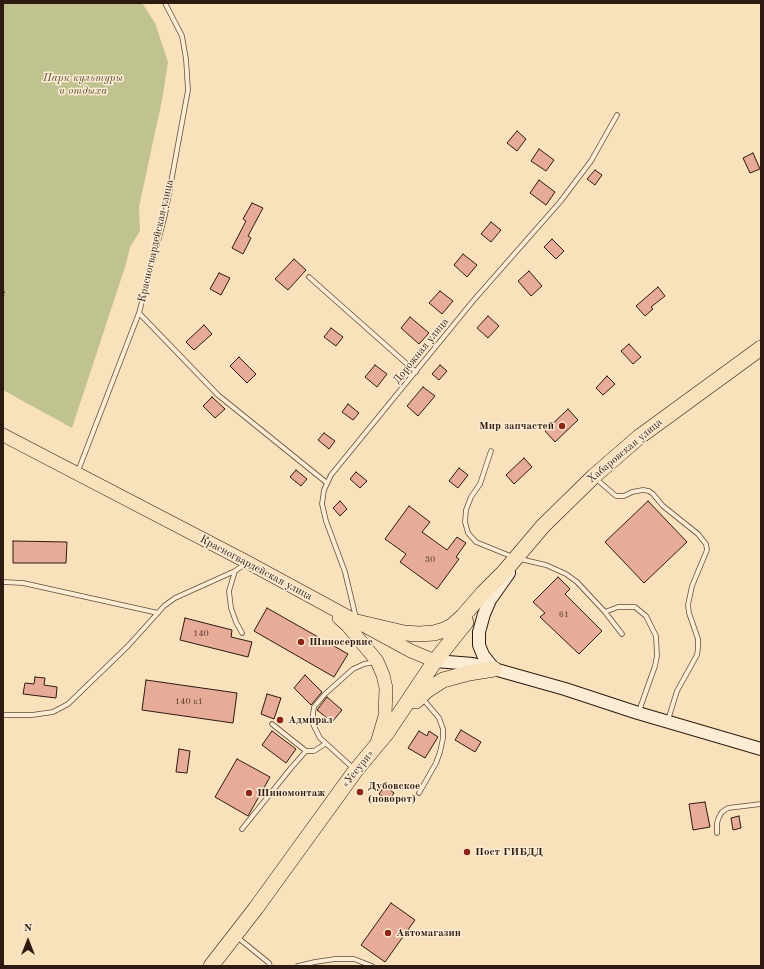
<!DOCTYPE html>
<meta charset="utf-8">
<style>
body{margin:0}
#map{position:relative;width:764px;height:969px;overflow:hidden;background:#f9e1bc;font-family:"Old Standard TT",serif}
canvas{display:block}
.frame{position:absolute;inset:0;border:4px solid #2e1a11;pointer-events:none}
.north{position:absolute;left:8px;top:921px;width:40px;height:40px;-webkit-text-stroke:3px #fbecd3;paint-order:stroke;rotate:0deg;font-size:11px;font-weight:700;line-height:16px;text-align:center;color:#2e1a11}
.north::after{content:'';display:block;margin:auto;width:14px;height:18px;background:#2e1a11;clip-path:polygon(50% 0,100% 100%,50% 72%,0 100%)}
</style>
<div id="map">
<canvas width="764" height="969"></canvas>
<div class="frame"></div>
<div class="north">N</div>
</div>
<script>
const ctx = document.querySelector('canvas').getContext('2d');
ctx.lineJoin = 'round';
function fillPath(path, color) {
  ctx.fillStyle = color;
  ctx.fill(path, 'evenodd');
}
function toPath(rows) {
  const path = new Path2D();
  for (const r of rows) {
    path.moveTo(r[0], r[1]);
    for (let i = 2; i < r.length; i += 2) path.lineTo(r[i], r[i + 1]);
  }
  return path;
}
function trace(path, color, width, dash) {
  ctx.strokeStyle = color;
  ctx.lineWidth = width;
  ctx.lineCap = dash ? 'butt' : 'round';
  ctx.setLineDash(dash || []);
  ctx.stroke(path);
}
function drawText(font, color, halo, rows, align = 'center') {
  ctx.font = font + ' "Old Standard TT",serif';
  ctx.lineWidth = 3;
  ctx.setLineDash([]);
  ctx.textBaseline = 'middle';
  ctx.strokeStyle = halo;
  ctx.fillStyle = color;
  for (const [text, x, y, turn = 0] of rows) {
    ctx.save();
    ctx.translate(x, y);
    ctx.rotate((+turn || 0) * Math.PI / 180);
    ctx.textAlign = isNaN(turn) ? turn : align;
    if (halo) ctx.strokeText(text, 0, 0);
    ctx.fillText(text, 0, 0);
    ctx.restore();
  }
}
fillPath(toPath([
 [3,3,142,3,155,23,168,62,162,100,139,207,140,231,130,247,126,264,72,428,3,390]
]), '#c0c28f');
const building = toPath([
 [517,131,526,139,517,151,507,143,517,131],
 [539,149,554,160,546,171,531,161,539,149],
 [753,153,760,169,750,173,743,158,753,153],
 [595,170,602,175,595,185,587,179,595,170],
 [539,180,555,192,546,205,530,193,539,180],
 [252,203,263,208,248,236,251,238,243,254,232,248,246,221,243,219,252,203],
 [491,222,501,230,491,242,481,234,491,222],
 [552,239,564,251,556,259,544,247,552,239],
 [463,254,477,265,467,277,454,265,463,254],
 [294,259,306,270,288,290,275,279,294,259],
 [529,271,542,286,531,296,518,281,529,271],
 [219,273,230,278,221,295,210,289,219,273],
 [658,287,665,296,651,307,653,309,645,316,636,306,658,287],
 [440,291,453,301,442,314,429,303,440,291],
 [488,316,499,326,488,338,477,328,488,316],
 [410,317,429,333,419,344,401,328,410,317],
 [204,325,212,334,194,350,186,342,204,325],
 [331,328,343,337,336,346,324,337,331,328],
 [629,344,641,357,633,364,621,351,629,344],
 [239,357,256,374,247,383,230,366,239,357],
 [375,365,387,374,377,387,365,377,375,365],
 [440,365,447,371,439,380,432,374,440,365],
 [607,376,615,384,603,395,596,388,607,376],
 [423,387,435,396,418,416,407,406,423,387],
 [212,397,225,409,215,418,203,406,212,397],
 [348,404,359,413,353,420,342,412,348,404],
 [568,409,578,420,555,442,545,431,568,409],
 [324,433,335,441,329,449,318,440,324,433],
 [524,458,532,467,514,484,506,475,524,458],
 [459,468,468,475,458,488,449,481,459,468],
 [296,470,307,479,301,486,290,477,296,470],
 [356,472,367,481,360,488,350,479,356,472],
 [340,501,347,509,340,516,333,508,340,501],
 [648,501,687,542,644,583,605,542,648,501],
 [409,506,430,522,422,532,447,550,457,537,466,543,456,557,459,559,437,589,400,562,406,554,385,539,409,506],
 [13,541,67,542,66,563,13,563,13,541],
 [558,577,570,589,565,594,602,631,579,654,540,617,545,613,533,602,558,577],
 [267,608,348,654,334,677,254,631,267,608],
 [185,618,232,630,231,637,252,642,248,657,180,640,185,618],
 [305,675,322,692,311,705,294,688,305,675],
 [35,677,45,678,44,685,57,687,56,698,23,694,25,683,34,684,35,677],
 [146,680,237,693,233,723,142,710,146,680],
 [267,694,281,698,274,719,261,714,267,694],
 [327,697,342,710,332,722,317,710,327,697],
 [461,730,481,742,475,752,455,740,461,730],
 [272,731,296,749,286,763,262,745,272,731],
 [419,731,427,736,429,731,438,737,425,758,408,748,419,731],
 [179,749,190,751,187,773,176,772,179,749],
 [237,759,270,777,248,816,215,797,237,759],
 [385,786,394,793,389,801,379,794,385,786],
 [705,802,710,827,693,830,689,804,705,802],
 [739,816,741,828,733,830,731,818,739,816],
 [391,903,415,920,385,962,361,945,391,903]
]);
fillPath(building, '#e6ac97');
trace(building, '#2e1a11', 1);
const lane = toPath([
 [309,277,416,372],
 [139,313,218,395,327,483],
 [491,451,480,484,471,497,466,510,465,522,468,533,476,542,513,557],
 [78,471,139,313,165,215,188,90,186,59,182,36,165,3],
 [595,478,616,496,624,496,632,492,643,490,649,491,653,494,663,506,698,534,706,544,707,550,692,586,688,605,689,613,698,639,698,648,697,655,677,691,668,720],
 [520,559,546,565,566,574,577,582,605,612,622,634],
 [3,582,23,583,158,613],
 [605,612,618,607,635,607,646,616,656,636,657,656,655,666,639,711],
 [356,618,345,572,326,521,322,504,324,490,331,475,473,301,560,202,591,161,617,115],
 [242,633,236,622,231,608,229,591,235,571,245,564],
 [3,715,32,715,53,712,68,704,128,646,164,606,175,598,235,571],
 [272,724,306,751],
 [353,768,320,738,313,724,313,714,314,707,325,694,353,669,364,664,375,662],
 [419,793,436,763,440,752,443,738,443,729,439,718,423,699],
 [242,829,291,768,306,751,314,751,325,744],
 [717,833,717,823,719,817,722,812,728,808,761,804],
 [237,937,269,963,270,966],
 [298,966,315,962,335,959,354,959,372,966]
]);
const secondary = toPath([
 [435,661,473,664,494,669,565,689,638,713,761,749],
 [494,669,483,655,479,645,479,632,484,614,490,600,509,573]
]);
const primary = toPath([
 [3,435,247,562,411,651,435,661],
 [339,618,348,626,377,661,383,675,386,688,385,716,377,743]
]);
const highway = toPath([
 [357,622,404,633,419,634,434,633,444,630,452,626,463,616,483,593,504,572,543,526,593,477,639,437,761,348],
 [416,701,426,691,443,680,469,673,494,669],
 [211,966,256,908,356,770,386,734,435,661,466,622]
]);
trace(lane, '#614c3c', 5.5);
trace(secondary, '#2e1a11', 14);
trace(primary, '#2e1a11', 14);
trace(highway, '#2e1a11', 16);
trace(toPath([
 [3,289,4,292,3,297]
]), '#2e1a11', 2, [1, 2]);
trace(lane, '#fbecd3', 4);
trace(secondary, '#fbecd3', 12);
trace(primary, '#f9e1bc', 13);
trace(highway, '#f9e1bc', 15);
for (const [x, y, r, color] of [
 [562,426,4,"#8f2418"],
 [301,642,4,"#8f2418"],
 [280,720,4,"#8f2418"],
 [360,792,4,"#8f2418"],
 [249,793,4,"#8f2418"],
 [467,852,4,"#8f2418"],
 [388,933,4,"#8f2418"]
]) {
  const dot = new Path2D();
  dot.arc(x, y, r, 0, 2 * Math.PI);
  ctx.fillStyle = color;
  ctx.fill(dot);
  trace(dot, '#fbecd3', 1.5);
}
drawText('9px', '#5c3e32', null, [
 ["30",430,560],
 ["61",564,615],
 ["140",201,634],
 ["140 к1",189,702]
]);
drawText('italic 11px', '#5a4c37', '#fbecd3', [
 ["Парк культуры",83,78],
 ["и отдыха",83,91]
]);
drawText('11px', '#2e1a11', '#fbecd3', [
 ["Красногвардейская улица",156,241,-77],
 ["Дорожная улица",421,351,-51],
 ["Хабаровская улица",625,451,-40],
 ["Красногвардейская улица",256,568,28],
 ["«Уссури»",358,769,-52]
]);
drawText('bold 11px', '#2e1a11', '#fbecd3', [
 ["Мир запчастей",554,426,"right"],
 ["Шиносервис",309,642],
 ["Адмирал",288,720],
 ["Дубовское",368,786],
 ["(поворот)",368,799],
 ["Шиномонтаж",257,793],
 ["Пост ГИБДД",475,852],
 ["Автомагазин",396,933]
], 'left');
</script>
